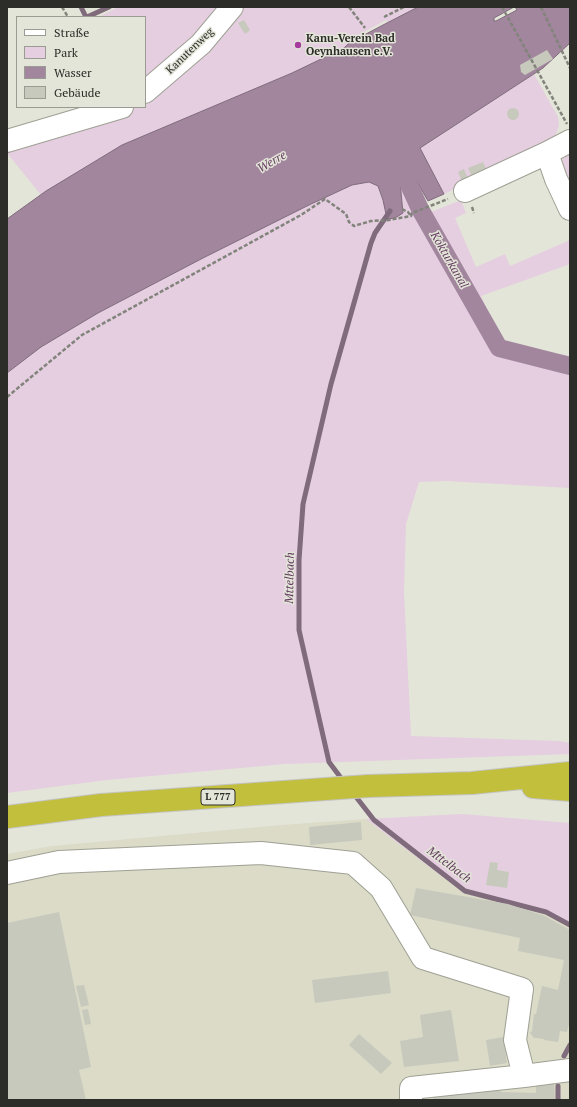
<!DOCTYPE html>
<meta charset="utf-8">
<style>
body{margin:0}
#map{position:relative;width:577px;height:1107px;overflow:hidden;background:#e4e5d9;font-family:"PT Serif",serif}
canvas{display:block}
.frame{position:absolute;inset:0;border:8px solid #2c2c28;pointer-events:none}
.legend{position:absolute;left:16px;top:16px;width:130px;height:92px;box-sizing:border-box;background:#e4e5d9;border:1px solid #9a9b92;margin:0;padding:5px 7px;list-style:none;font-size:12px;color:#2c2c28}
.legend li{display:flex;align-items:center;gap:8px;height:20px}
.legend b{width:20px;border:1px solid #9a9b92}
</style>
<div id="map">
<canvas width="577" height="1107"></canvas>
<div class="frame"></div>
<ul class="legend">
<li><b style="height:5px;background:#fff"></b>Straße</li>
<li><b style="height:11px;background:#e4cee0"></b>Park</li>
<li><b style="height:11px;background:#a2869e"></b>Wasser</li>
<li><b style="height:11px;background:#c8c9bd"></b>Gebäude</li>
</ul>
</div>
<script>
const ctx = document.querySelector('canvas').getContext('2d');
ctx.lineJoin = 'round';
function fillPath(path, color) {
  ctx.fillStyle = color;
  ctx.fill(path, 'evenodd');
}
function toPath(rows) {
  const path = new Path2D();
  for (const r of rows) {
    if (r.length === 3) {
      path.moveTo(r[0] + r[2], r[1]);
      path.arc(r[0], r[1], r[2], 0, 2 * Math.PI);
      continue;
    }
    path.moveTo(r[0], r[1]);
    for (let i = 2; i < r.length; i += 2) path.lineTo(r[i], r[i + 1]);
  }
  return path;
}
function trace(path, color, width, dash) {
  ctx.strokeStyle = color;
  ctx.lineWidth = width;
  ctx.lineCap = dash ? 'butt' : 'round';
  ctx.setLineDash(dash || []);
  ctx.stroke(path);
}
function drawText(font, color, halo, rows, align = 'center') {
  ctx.font = font + ' "PT Serif",serif';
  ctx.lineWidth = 3;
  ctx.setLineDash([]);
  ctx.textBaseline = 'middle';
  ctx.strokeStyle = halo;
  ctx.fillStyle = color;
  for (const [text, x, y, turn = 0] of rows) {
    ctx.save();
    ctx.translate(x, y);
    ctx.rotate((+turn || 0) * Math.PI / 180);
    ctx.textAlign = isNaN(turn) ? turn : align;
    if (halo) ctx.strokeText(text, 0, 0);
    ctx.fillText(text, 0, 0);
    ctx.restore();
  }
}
fillPath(toPath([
 [366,819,464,893,546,913,570,926,570,1100,7,1100,7,854,52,846,281,825]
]), '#dbdbc8');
fillPath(toPath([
 [118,7,418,7,350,42,344,48,292,73,122,145,41,195,7,153,7,139,110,107,145,107,145,17,99,17],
 [534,74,558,117,559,126,554,139,536,152,444,194,420,148],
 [570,153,570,192,561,167,562,160],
 [398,161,426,214,461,200,466,213,455,218,476,267,505,254,510,266,570,240,570,264,481,296,503,344,570,356,570,488,446,481,419,482,406,524,404,592,411,736,559,741,570,743,570,754,285,764,107,780,7,793,7,373,41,347,98,313,203,258,309,205,352,185,369,182,378,186,383,200,403,213],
 [462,814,570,823,570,926,546,913,464,893,366,819]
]), '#e4cee0');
const water = toPath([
 [418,7,514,7,494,18,494,21,496,21,517,10,515,7,570,7,570,43,543,68,420,148,444,194,428,201,404,159,398,161,403,213,395,218,387,219,383,200,378,186,369,182,352,185,309,205,203,258,98,313,41,347,7,373,7,219,46,191,122,145,292,73,344,48,350,42,418,7]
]);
fillPath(water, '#a2869e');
trace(water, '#7f6b7b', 1);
fillPath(toPath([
 [386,20,387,22,350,42,349,40]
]), '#e4e5d9');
trace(toPath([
 [81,7,86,17],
 [87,17,109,7],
 [344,782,329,762,299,630,299,560,303,504,331,384,371,243,375,233,390,211],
 [353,793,374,820,465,891,546,912,570,925],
 [564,1056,570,1045],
 [558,1100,558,1086]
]), '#7f6b7b', 5);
trace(toPath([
 [388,139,420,209,499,348,570,366]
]), '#a2869e', 18);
fillPath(toPath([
 [244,20,250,30,245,34,238,23],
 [547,50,553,59,525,75,521,72,520,65],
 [513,114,6],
 [483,162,487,171,472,177,468,168],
 [464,169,468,179,462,181,458,172],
 [361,822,362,840,310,845,309,827],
 [490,862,498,863,497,870,509,872,507,888,486,885],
 [416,888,508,904,545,916,570,930,570,1020,567,1032,560,1031,558,1042,544,1040,544,1039,537,1038,534,1038,530,1033,532,1031,534,1014,536,1014,542,986,558,990,564,960,518,951,520,938,410,915],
 [59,912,91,1067,79,1070,86,1100,7,1100,7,923],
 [388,971,391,993,315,1003,312,980],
 [84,985,89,1005,81,1007,76,986],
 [88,1009,91,1024,85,1025,82,1010],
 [451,1010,459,1061,404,1067,400,1041,423,1037,420,1015],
 [359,1034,392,1063,381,1074,349,1045],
 [503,1037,507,1063,490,1066,486,1040],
 [536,1079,554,1079,555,1100,433,1100,433,1094,437,1091,501,1091,501,1092,536,1093]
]), '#c8c9bd');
const minor = toPath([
 [145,92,201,44,232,7],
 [7,141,122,107],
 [547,153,556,179,570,209],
 [465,191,547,153,570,141],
 [7,873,59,862,261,853,353,863,381,888,423,958,522,989,515,1040,524,1076,570,1070],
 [411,1100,411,1088,524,1076]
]);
const highway = toPath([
 [533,787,570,790],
 [7,817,101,805,368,786,472,783,570,773]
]);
trace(minor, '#9fa094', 24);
trace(highway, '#c4c4c3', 24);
trace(toPath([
 [62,7,68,17],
 [349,7,365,28],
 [502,7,567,124],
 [541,7,570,68],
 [384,17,404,7],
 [472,207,474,213],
 [402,209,408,212,411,216],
 [7,397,82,335,301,215,325,199,346,214,349,222,354,226,371,221,389,220,411,216,412,213,448,199]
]), '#82837b', 2.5, [4, 2]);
trace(minor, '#fff', 22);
trace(highway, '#c2bf3d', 22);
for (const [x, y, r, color] of [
 [298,45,4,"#a53c9d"]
]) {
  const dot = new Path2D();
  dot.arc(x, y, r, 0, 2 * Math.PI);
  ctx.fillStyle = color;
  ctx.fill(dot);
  trace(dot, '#e4e5d9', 1.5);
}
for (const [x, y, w] of [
 [218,797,34]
]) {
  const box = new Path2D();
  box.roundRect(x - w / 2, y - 8, w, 16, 3);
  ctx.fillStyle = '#e4e5d9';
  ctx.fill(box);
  trace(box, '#2c2c28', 1);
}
drawText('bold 10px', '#2c2c28', null, [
 ["L 777",218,797]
]);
drawText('bold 11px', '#2c2c28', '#e4e5d9', [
 ["Kanu-Verein Bad",306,39],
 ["Oeynhausen e.V.",306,52]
], 'left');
drawText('11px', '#2c2c28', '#e4e5d9', [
 ["Kanutenweg",190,51,-44]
]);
drawText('italic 12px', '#643c60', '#e4e5d9', [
 ["Werre",272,162,-30],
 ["Kokturkanal",449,260,60],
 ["Mttelbach",290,578,-89],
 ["Mttelbach",449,865,37]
]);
</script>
